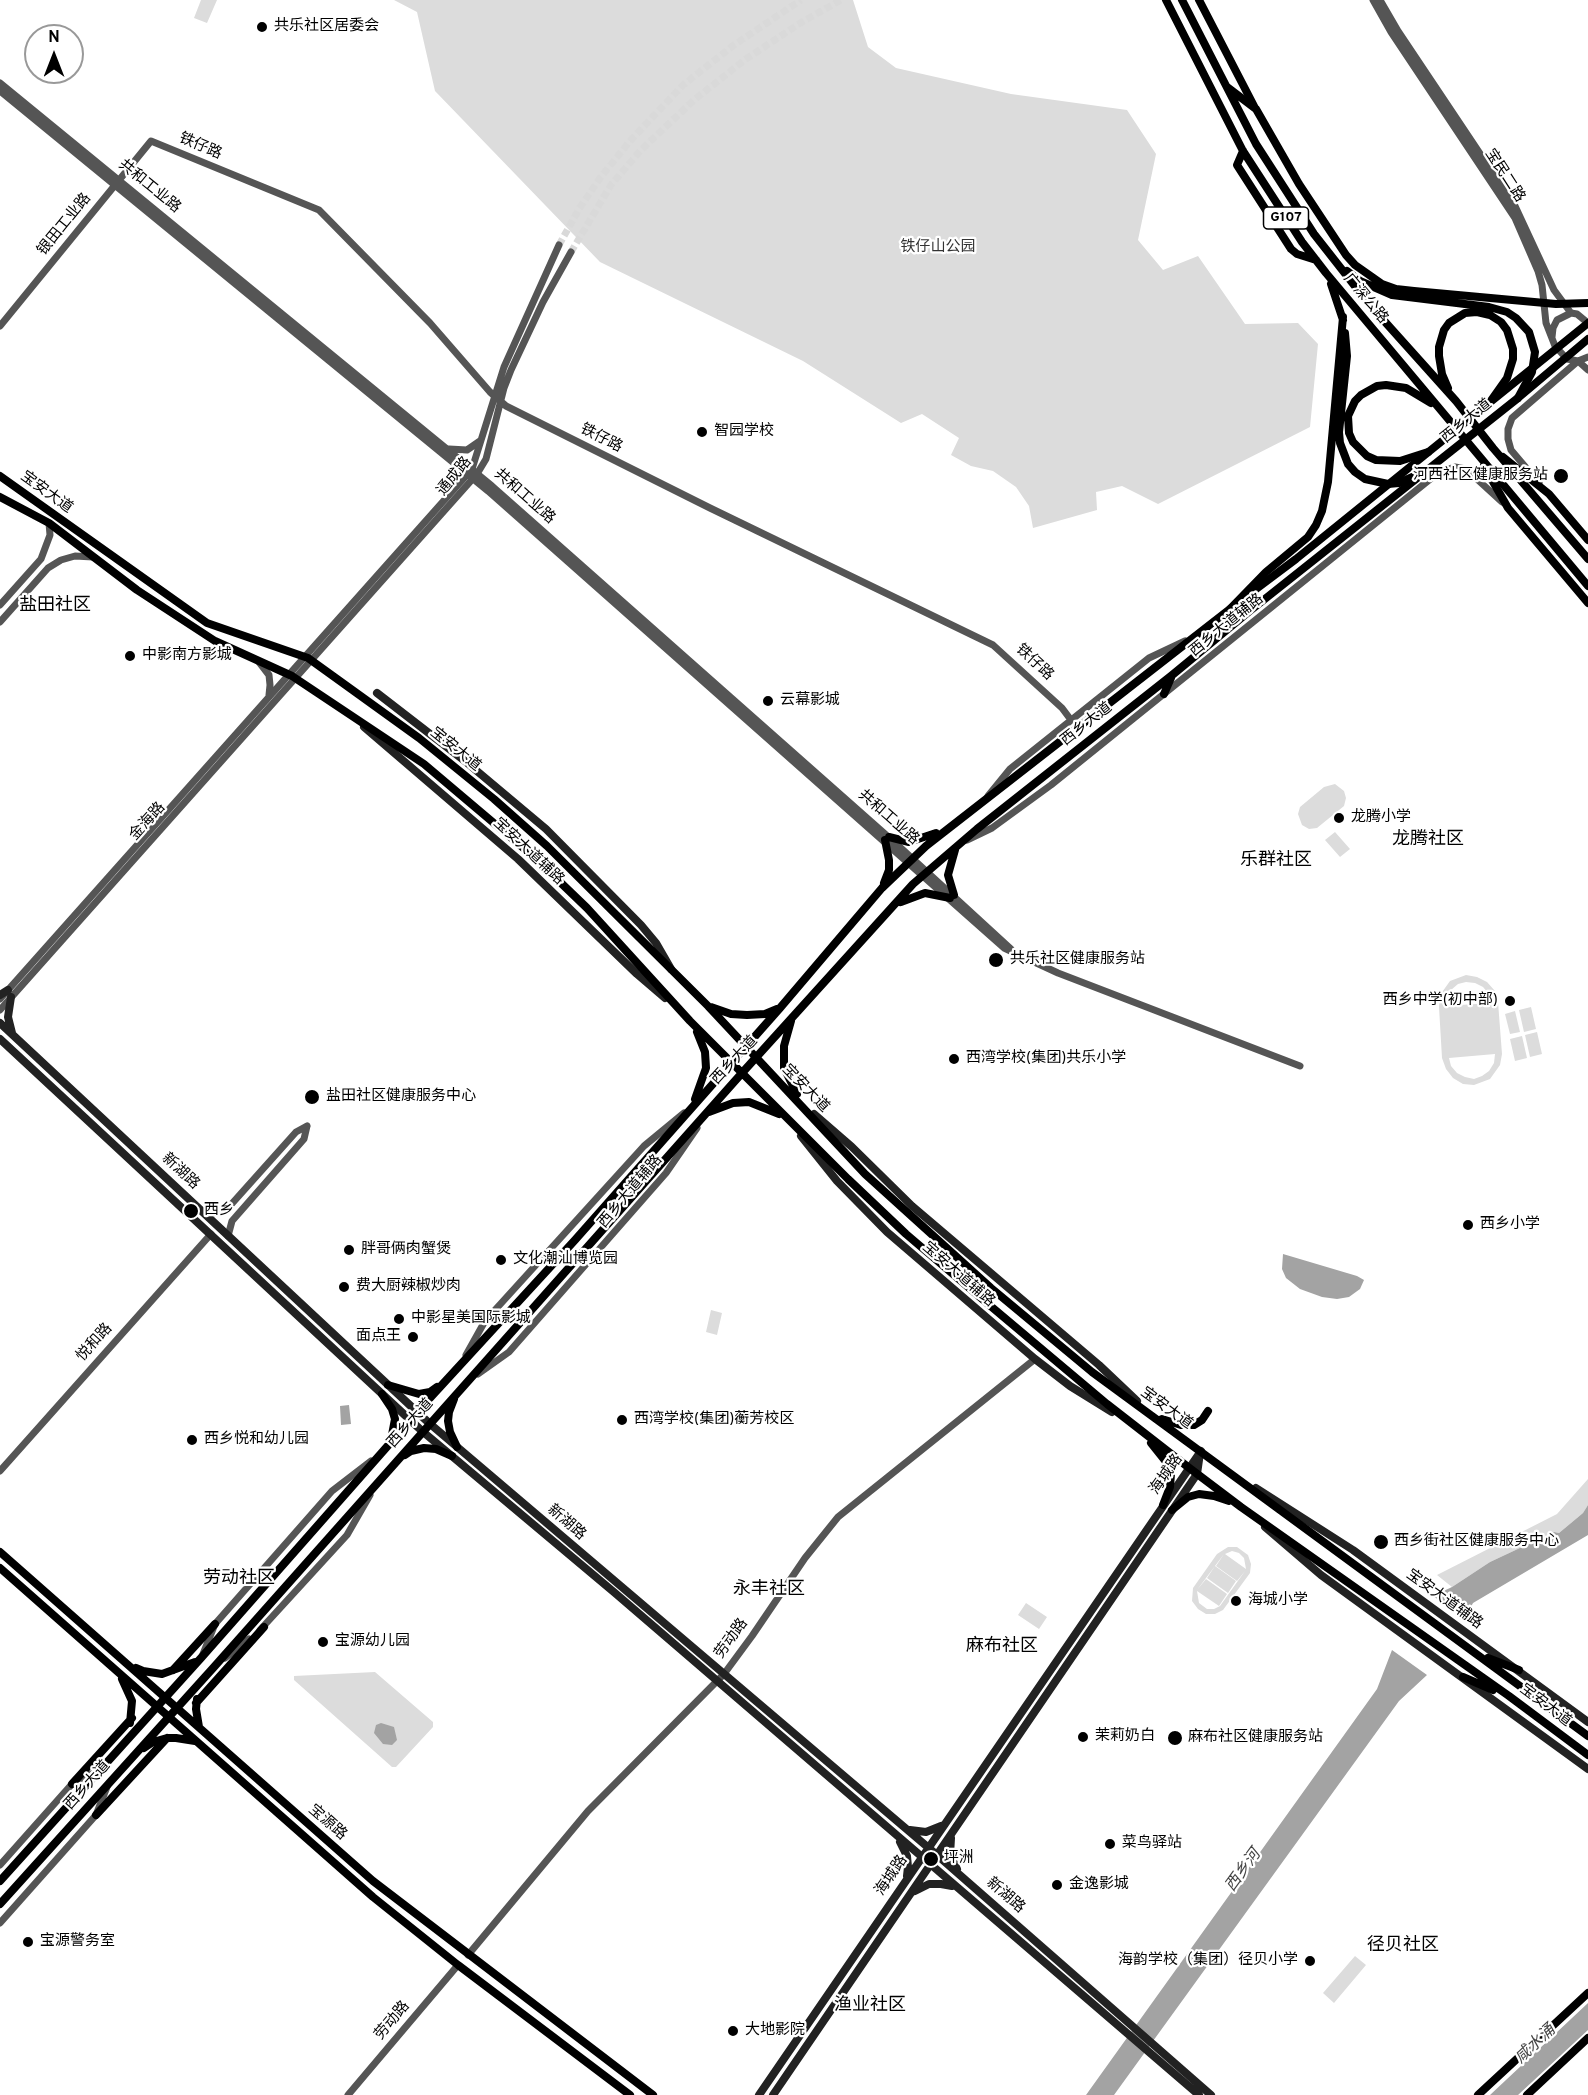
<!DOCTYPE html>
<meta charset="utf-8">
<style>
body{margin:0}
#map{position:relative;width:1588px;height:2095px;overflow:hidden;background:#fff;font-family:Overpass,sans-serif}
canvas{display:block}
.north{position:absolute;left:24px;top:24px;width:60px;height:60px;box-sizing:border-box;background:#fff;border:2px solid #999;border-radius:50%;rotate:0deg;font-size:16px;font-weight:700;line-height:24px;text-align:center;color:#000}
.north::after{content:'';display:block;margin:auto;width:21px;height:27px;background:#000;clip-path:polygon(50% 0,100% 100%,50% 72%,0 100%)}
</style>
<div id="map">
<canvas width="1588" height="2095"></canvas>
<div class="north">N</div>
</div>
<script>
const ctx = document.querySelector('canvas').getContext('2d');
ctx.lineJoin = 'round';
function fillPath(path, color) {
  ctx.fillStyle = color;
  ctx.fill(path, 'evenodd');
}
function toPath(rows) {
  const path = new Path2D();
  for (const r of rows) {
    path.moveTo(r[0], r[1]);
    for (let i = 2; i < r.length; i += 2) path.lineTo(r[i], r[i + 1]);
  }
  return path;
}
function trace(path, color, width, dash) {
  ctx.strokeStyle = color;
  ctx.lineWidth = width;
  ctx.lineCap = dash ? 'butt' : 'round';
  ctx.setLineDash(dash || []);
  ctx.stroke(path);
}
function drawText(font, color, halo, rows, align = 'center') {
  ctx.font = font + ' Overpass,"Noto Sans SC",sans-serif';
  ctx.lineWidth = 4.5;
  ctx.setLineDash([]);
  ctx.textBaseline = 'middle';
  ctx.strokeStyle = halo;
  ctx.fillStyle = color;
  for (const [text, x, y, turn = 0] of rows) {
    ctx.save();
    ctx.translate(x, y);
    ctx.rotate((+turn || 0) * Math.PI / 180);
    ctx.textAlign = isNaN(turn) ? turn : align;
    if (halo) ctx.strokeText(text, 0, 0);
    ctx.fillText(text, 0, 0);
    ctx.restore();
  }
}
fillPath(toPath([
 [201,0,217,0,207,23,194,18],
 [394,0,853,0,868,47,896,68,1011,94,1127,110,1156,154,1138,240,1163,270,1198,256,1245,324,1298,323,1318,344,1310,427,1158,504,1122,486,1096,492,1097,510,1033,528,1029,506,1016,487,993,471,971,466,951,455,959,438,922,414,901,423,803,361,600,262,435,91,417,12],
 [1335,784,1344,791,1346,798,1344,806,1317,828,1309,829,1302,825,1298,814,1300,807,1324,787],
 [1335,832,1350,849,1340,857,1325,840],
 [1466,975,1477,977,1487,982,1495,991,1498,1002,1502,1054,1500,1065,1490,1079,1474,1085,1463,1084,1453,1078,1446,1069,1442,1058,1439,1007,1440,995,1450,981],
 [1466,982,1475,983,1483,987,1489,994,1491,1003,1445,1006,1446,998,1451,990,1458,984],
 [1495,1054,1494,1063,1489,1071,1482,1076,1474,1079,1465,1077,1457,1073,1451,1066,1449,1058],
 [1531,1007,1536,1029,1524,1032,1519,1010],
 [1515,1011,1520,1032,1510,1034,1505,1014],
 [1537,1032,1542,1054,1530,1057,1525,1035],
 [1522,1036,1527,1058,1515,1061,1510,1039],
 [711,1310,722,1313,717,1335,706,1332],
 [1588,1479,1588,1505,1583,1513,1559,1533,1554,1532,1490,1562,1452,1587,1437,1575,1557,1514],
 [1228,1547,1237,1547,1248,1555,1251,1564,1250,1573,1223,1610,1215,1614,1206,1614,1198,1609,1192,1601,1193,1588,1217,1554],
 [1232,1551,1239,1553,1244,1558,1246,1569,1225,1554],
 [1224,1554,1216,1566,1237,1581,1245,1571,1220,1606,1214,1609,1207,1609,1199,1603,1197,1591,1219,1606,1227,1594,1206,1579,1197,1590],
 [1215,1566,1236,1581,1228,1593,1207,1578],
 [1026,1603,1047,1617,1039,1629,1018,1615],
 [375,1672,433,1722,433,1727,396,1767,392,1767,294,1680,294,1676],
 [1355,1956,1366,1965,1334,2003,1323,1993]
]), '#dcdcdc');
fillPath(toPath([
 [1283,1254,1357,1276,1364,1280,1360,1289,1349,1297,1337,1299,1322,1297,1300,1289,1286,1278,1282,1269],
 [349,1405,351,1424,341,1425,340,1406],
 [1588,1505,1588,1535,1473,1603,1465,1618,1433,1596,1452,1587,1490,1562,1554,1532,1559,1533,1583,1513],
 [1392,1650,1427,1675,1399,1701,1114,2095,1086,2095,1377,1689],
 [381,1723,394,1727,397,1740,392,1745,383,1744,374,1733,376,1725],
 [1588,2003,1588,2030,1518,2095,1490,2095]
]), '#a3a3a3');
trace(toPath([
 [559,245,579,209,600,178,630,141,683,85,734,45,801,0],
 [571,252,611,185,641,150,694,100,746,59,802,22,841,0]
]), '#d9d9d9', 7, [7, 3.5]);
trace(toPath([
 [1373,0,1391,32,1515,218,1538,271,1542,285,1546,323,1555,346,1567,359,1578,361,1588,370],
 [1380,0,1398,31,1515,206,1554,290,1571,313,1577,314,1588,323],
 [0,83,492,486,901,848,1011,949],
 [0,91,488,491,1004,948,1058,973,1300,1066],
 [0,326,151,141,319,210,430,323,490,392,506,406,710,508,993,645,1062,708,1071,720],
 [1552,337,1553,328,1557,320,1571,313],
 [449,449,467,450,480,441],
 [1539,483,1511,450,1508,439,1508,429,1512,418,1578,361,1588,357],
 [0,605,41,559,50,535,49,523],
 [0,622,48,568,61,560,75,556,93,557],
 [259,662,269,675,270,685,269,695],
 [988,796,1010,769,1149,658,1185,641],
 [967,840,992,828,1051,785,1439,472,1455,467,1466,469,1502,502],
 [0,999,472,469,504,367,559,245],
 [0,1010,477,474,486,459,504,388,511,370,543,302,571,252],
 [205,1214,219,1212,228,1208,296,1132,307,1126],
 [228,1236,232,1221,304,1139,307,1126],
 [466,1355,485,1321,644,1146,684,1113],
 [478,1374,509,1352,666,1173,697,1128],
 [0,1471,211,1234],
 [260,1630,347,1535,370,1495],
 [203,1654,215,1624,332,1491,371,1461],
 [225,1658,249,1639],
 [0,1865,72,1784,97,1771],
 [0,1923,96,1815,107,1787],
 [468,1955,588,1811,724,1674,752,1636,805,1558,838,1517,1035,1359],
 [348,2095,458,1965]
]), '#555', 7);
trace(toPath([
 [377,693,465,761,546,829,641,925,656,943,671,969],
 [364,727,518,859,637,974,665,998],
 [0,995,8,990],
 [11,997,8,1017,12,1033],
 [0,1023,429,1423,937,1855,1211,2095],
 [0,1039,422,1431,615,1593,1199,2095],
 [814,1114,852,1147,912,1206,1099,1365,1137,1401],
 [801,1136,837,1181,887,1232,1035,1359,1070,1386,1112,1412],
 [1256,1488,1353,1550,1588,1722],
 [1265,1527,1321,1575,1588,1769],
 [910,1830,926,1832,941,1826],
 [951,1838,950,1855,957,1869],
 [900,1842,907,1856,908,1867,907,1876],
 [915,1891,929,1884,941,1884,952,1886],
 [759,2095,1201,1451],
 [773,2095,1197,1474,1200,1453]
]), '#222', 8);
trace(toPath([
 [1199,0,1254,106],
 [1503,457,1549,494,1588,540],
 [1484,466,1508,508,1588,603],
 [0,476,207,623,308,658,419,738,494,799,547,846,708,1006,865,1174,991,1288,1092,1372,1588,1736],
 [0,497,49,523,137,590,215,641,292,676,424,764,534,857,587,908,690,1021,848,1179,906,1234,981,1298,1107,1404,1188,1467,1241,1507,1509,1696,1588,1755],
 [1244,598,1296,559,1588,323],
 [1164,694,1171,678],
 [889,837,909,842,936,833],
 [884,883,889,870,889,860,885,840],
 [954,895,948,875,955,850],
 [901,902,925,893,950,898],
 [711,1007,731,1014,747,1015,765,1014,777,1009],
 [791,1021,784,1046,784,1068,797,1094],
 [695,1099,706,1068,705,1052,697,1032],
 [709,1112,733,1103,749,1102,779,1114],
 [388,1385,419,1394,430,1392,437,1387],
 [382,1394,392,1409,395,1419,391,1440],
 [454,1399,449,1412,448,1421,450,1432,457,1447],
 [1162,1419,1181,1425,1194,1425,1202,1420,1208,1411],
 [1151,1443,1167,1463,1171,1474,1170,1487,1163,1505],
 [405,1455,411,1451,424,1448,436,1449,452,1456],
 [1172,1510,1188,1497,1199,1494,1214,1496,1229,1501],
 [0,1552,373,1881,653,2095],
 [0,1568,373,1897,458,1965,630,2095],
 [1488,1658,1519,1670],
 [136,1668,143,1671,162,1674,195,1662],
 [173,1670,215,1624],
 [1463,1677,1493,1690],
 [122,1679,132,1701,130,1723],
 [197,1699,196,1709,199,1727],
 [196,1703,264,1627],
 [144,1748,153,1742,167,1738,176,1738,195,1741],
 [72,1784,132,1718],
 [96,1815,167,1738],
 [0,1881,201,1658,429,1399,575,1240,780,1008,882,888,926,846,1234,606],
 [0,1904,214,1667,742,1073,913,884,977,829,1171,676,1251,610,1518,398,1588,339],
 [1478,2095,1588,1993],
 [1527,2095,1588,2038]
]), '#000', 8);
trace(toPath([
 [1166,0,1243,151,1302,242,1326,273,1588,586],
 [1182,0,1256,144,1314,234,1369,304,1456,401,1493,448,1588,559],
 [1227,87,1256,109,1299,184,1346,255,1355,265,1382,284,1396,289,1414,291,1556,304,1588,303],
 [1243,151,1237,165,1291,249,1297,254,1316,260],
 [1347,271,1360,281,1392,295,1489,307,1507,312,1516,318,1529,332,1535,352,1532,372,1518,398],
 [1331,284,1343,320],
 [1345,333,1347,356,1339,432,1340,443,1348,464,1355,472,1365,479,1388,484,1399,483,1428,470],
 [1448,388,1442,374,1439,356,1439,347,1444,330,1449,323,1465,313,1477,312,1490,315,1501,322,1507,330,1513,349,1513,359,1507,378,1490,402],
 [1428,452,1400,461,1376,460,1367,456,1353,442,1349,433,1348,416,1355,401,1361,395,1377,386,1386,385,1406,388,1431,403],
 [1230,609,1266,572,1308,537,1316,525,1322,511,1328,482,1343,317]
]), '#000', 8);
for (const [x, y, r, color] of [
 [262,27,6,"#000"],
 [702,432,6,"#000"],
 [1561,476,8,"#000"],
 [130,656,6,"#000"],
 [768,701,6,"#000"],
 [1339,818,6,"#000"],
 [996,960,8,"#000"],
 [1510,1001,6,"#000"],
 [954,1059,6,"#000"],
 [312,1097,8,"#000"],
 [191,1211,8,"#000"],
 [1468,1225,6,"#000"],
 [349,1250,6,"#000"],
 [501,1260,6,"#000"],
 [344,1287,6,"#000"],
 [399,1319,6,"#000"],
 [413,1337,6,"#000"],
 [622,1420,6,"#000"],
 [192,1440,6,"#000"],
 [1381,1542,8,"#000"],
 [1236,1601,6,"#000"],
 [323,1642,6,"#000"],
 [1083,1737,6,"#000"],
 [1175,1738,8,"#000"],
 [1110,1844,6,"#000"],
 [931,1859,8,"#000"],
 [1057,1885,6,"#000"],
 [28,1942,6,"#000"],
 [1310,1961,6,"#000"],
 [733,2031,6,"#000"]
]) {
  const dot = new Path2D();
  dot.arc(x, y, r, 0, 2 * Math.PI);
  ctx.fillStyle = color;
  ctx.fill(dot);
  trace(dot, '#fff', 2);
}
for (const [x, y, w] of [
 [1286,218,45]
]) {
  const box = new Path2D();
  box.roundRect(x - w / 2, y - 11, w, 22, 4.5);
  ctx.fillStyle = '#fff';
  ctx.fill(box);
  trace(box, '#000', 1.5);
}
drawText('bold 14px', '#000', null, [
 ["G107",1286,218]
]);
drawText('15px', '#000', '#fff', [
 ["共乐社区居委会",274,27],
 ["智园学校",714,432],
 ["河西社区健康服务站",1548,476,"right"],
 ["中影南方影城",142,656],
 ["云幕影城",780,701],
 ["龙腾小学",1351,818],
 ["共乐社区健康服务站",1010,960],
 ["西乡中学(初中部)",1498,1001,"right"],
 ["西湾学校(集团)共乐小学",966,1059],
 ["盐田社区健康服务中心",326,1097],
 ["西乡",204,1211],
 ["西乡小学",1480,1225],
 ["胖哥俩·肉蟹煲",361,1250],
 ["文化潮汕博览园",513,1260],
 ["费大厨·辣椒炒肉",356,1287],
 ["中影星美国际影城",411,1319],
 ["面点王",401,1337,"right"],
 ["西湾学校(集团)蘅芳校区",634,1420],
 ["西乡悦和幼儿园",204,1440],
 ["西乡街社区健康服务中心",1394,1542],
 ["海城小学",1248,1601],
 ["宝源幼儿园",335,1642],
 ["茉莉奶白",1095,1737],
 ["麻布社区健康服务站",1188,1738],
 ["菜鸟驿站",1122,1844],
 ["坪洲",944,1859],
 ["金逸影城",1069,1885],
 ["宝源警务室",40,1942],
 ["海韵学校（集团）径贝小学",1298,1961,"right"],
 ["大地影院",745,2031]
], 'left');
drawText('15px', '#000', '#fff', [
 ["铁仔路",200,147,23],
 ["宝民二路",1504,176,57],
 ["共和工业路",149,187,39],
 ["银田工业路",65,225,-51],
 ["广深公路",1365,299,50],
 ["西乡大道",1467,422,-39],
 ["铁仔路",601,439,27],
 ["通成路",455,477,-51],
 ["宝安大道",46,493,36],
 ["共和工业路",524,497,41],
 ["西乡大道辅路",1227,626,-39],
 ["铁仔路",1034,663,43],
 ["西乡大道",1087,725,-38],
 ["宝安大道",455,750,39],
 ["共和工业路",888,818,41],
 ["金海路",148,822,-48],
 ["宝安大道辅路",528,852,43],
 ["西乡大道",735,1061,-47],
 ["宝安大道",805,1089,46],
 ["新湖路",180,1172,43],
 ["西乡大道辅路",631,1192,-50],
 ["宝安大道辅路",958,1275,41],
 ["悦和路",95,1343,-48],
 ["宝安大道",1166,1409,36],
 ["西乡大道",411,1424,-48],
 ["海城路",1167,1475,-55],
 ["新湖路",566,1523,41],
 ["宝安大道辅路",1444,1600,36],
 ["劳动路",732,1639,-54],
 ["宝安大道",1545,1706,37],
 ["西乡大道",88,1786,-48],
 ["宝源路",327,1823,41],
 ["海城路",892,1876,-56],
 ["新湖路",1005,1896,41],
 ["劳动路",393,2021,-50]
]);
drawText('15px', '#333', '#fff', [
 ["铁仔山公园",938,248]
]);
drawText('italic 16px', '#444', '#fff', [
 ["西乡河",1244,1871,-54],
 ["咸水涌",1536,2045,-43]
]);
drawText('18px', '#000', '#fff', [
 ["盐田社区",55,606],
 ["龙腾社区",1428,840],
 ["乐群社区",1276,861],
 ["劳动社区",239,1579],
 ["永丰社区",769,1590],
 ["麻布社区",1002,1647],
 ["径贝社区",1403,1946],
 ["渔业社区",870,2006]
]);
</script>
